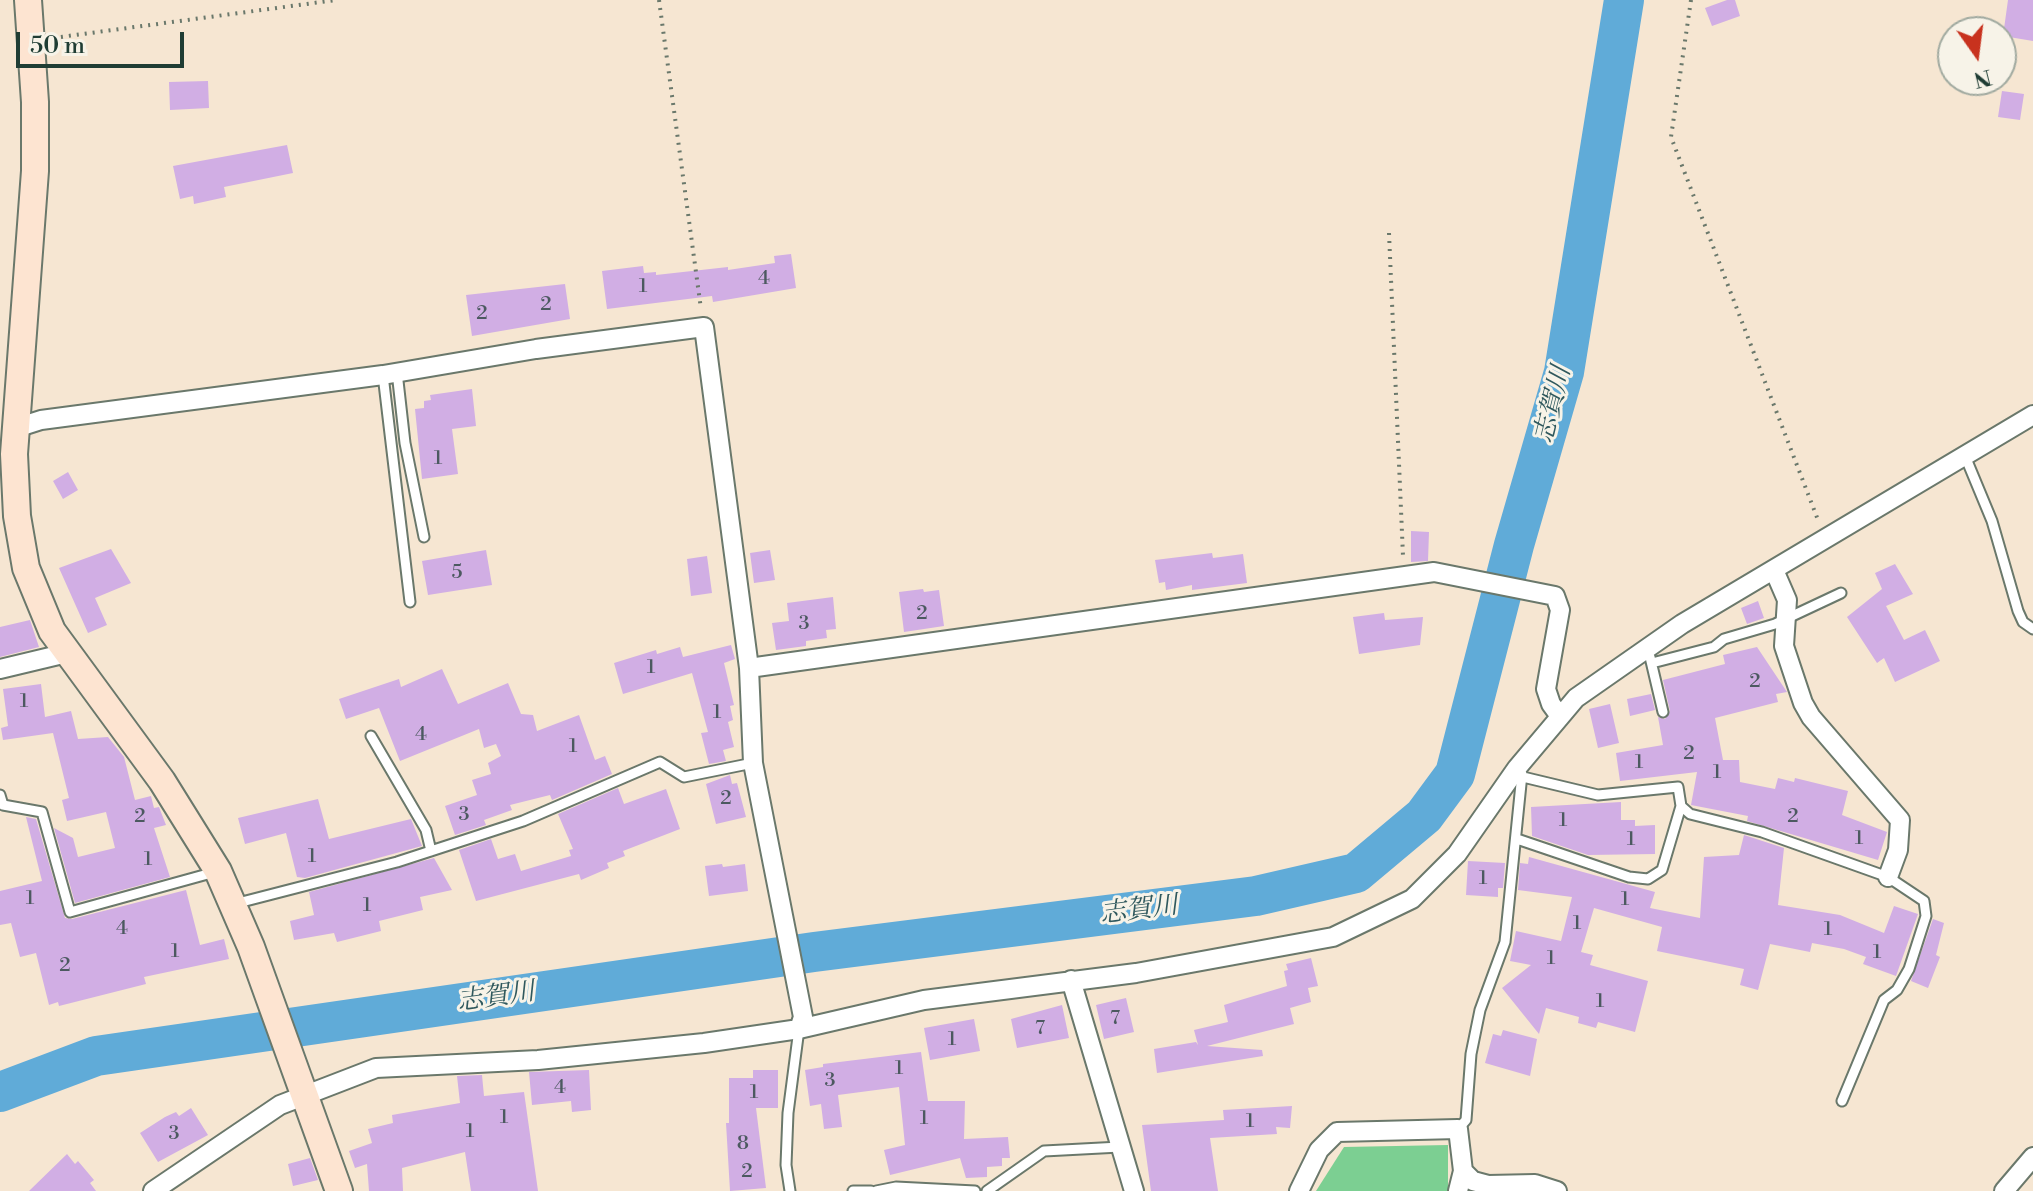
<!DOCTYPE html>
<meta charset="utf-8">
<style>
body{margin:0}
#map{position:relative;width:2033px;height:1191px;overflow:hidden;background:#f6e6d2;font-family:"Libre Bodoni",serif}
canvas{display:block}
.north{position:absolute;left:1937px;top:16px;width:80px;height:80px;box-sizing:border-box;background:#f7f3e8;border:2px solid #a1aaa0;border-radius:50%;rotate:166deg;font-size:22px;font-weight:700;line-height:32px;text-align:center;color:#1f3d34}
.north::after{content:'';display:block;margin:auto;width:28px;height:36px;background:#c8321e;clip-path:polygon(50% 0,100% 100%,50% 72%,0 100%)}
.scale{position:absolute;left:16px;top:32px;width:168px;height:36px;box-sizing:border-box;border:4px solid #1f3d34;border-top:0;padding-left:10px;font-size:24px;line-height:28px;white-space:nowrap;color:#1f3d34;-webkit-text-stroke:6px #f7f3e8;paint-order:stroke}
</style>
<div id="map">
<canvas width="2033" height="1191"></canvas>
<div class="north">N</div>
<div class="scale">50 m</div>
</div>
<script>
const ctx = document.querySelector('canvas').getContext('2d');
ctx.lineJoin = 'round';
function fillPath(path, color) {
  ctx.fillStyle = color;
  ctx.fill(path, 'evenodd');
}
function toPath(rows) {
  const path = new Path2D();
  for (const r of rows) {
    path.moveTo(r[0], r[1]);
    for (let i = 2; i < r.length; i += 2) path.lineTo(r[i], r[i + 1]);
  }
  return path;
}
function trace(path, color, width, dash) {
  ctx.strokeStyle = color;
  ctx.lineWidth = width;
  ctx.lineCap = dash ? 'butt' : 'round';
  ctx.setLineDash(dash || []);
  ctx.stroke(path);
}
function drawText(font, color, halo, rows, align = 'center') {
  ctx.font = font + ' "Libre Bodoni","Noto Serif JP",serif';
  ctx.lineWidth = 6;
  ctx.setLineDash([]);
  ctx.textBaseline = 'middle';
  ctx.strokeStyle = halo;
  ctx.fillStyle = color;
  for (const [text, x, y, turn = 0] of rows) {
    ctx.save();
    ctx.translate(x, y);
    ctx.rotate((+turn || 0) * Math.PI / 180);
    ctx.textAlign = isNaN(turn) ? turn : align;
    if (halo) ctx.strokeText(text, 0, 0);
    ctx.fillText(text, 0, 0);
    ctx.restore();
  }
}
fillPath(toPath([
 [1448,1145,1448,1191,1316,1191,1344,1147]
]), '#7ccf92');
trace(toPath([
 [0,1092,96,1056,814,952,1256,896,1356,873,1424,816,1455,774,1514,545,1564,372,1624,0]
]), '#60abd8', 40);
fillPath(toPath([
 [1727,0,1735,0,1740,16,1712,26,1705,8],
 [2008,0,2033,0,2033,41,2003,36],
 [208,81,209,108,170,110,169,82],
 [2002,91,2024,94,2020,120,1998,117],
 [287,145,293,173,224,187,226,197,194,204,193,196,180,199,173,166],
 [791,254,796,288,713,302,712,296,607,309,602,271,643,266,644,273,656,272,656,275,728,267,728,270,775,263,774,256],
 [565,284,570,319,472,336,466,295],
 [472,389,476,426,452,429,458,474,422,479,415,409,424,408,424,401,431,400,430,395],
 [68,472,78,490,63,499,53,481],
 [1411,531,1429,532,1428,561,1411,562],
 [111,549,131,583,95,598,107,625,88,633,59,568],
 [486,550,492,585,428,595,422,561],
 [770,550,775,580,754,583,750,553],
 [1212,553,1213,558,1243,554,1247,583,1192,590,1192,585,1166,590,1165,582,1159,583,1155,560],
 [707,556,712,593,691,596,687,559],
 [1895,564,1913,594,1886,606,1904,640,1925,630,1940,661,1895,682,1884,658,1877,663,1847,617,1882,589,1875,573],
 [923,589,924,592,939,590,944,626,904,632,899,592],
 [833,597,836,629,826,630,827,638,806,641,806,646,776,650,772,623,789,621,787,603],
 [1758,601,1764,618,1747,624,1741,608],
 [1384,613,1385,620,1423,617,1420,645,1359,654,1353,617],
 [30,620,39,647,0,657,0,627],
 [731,645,735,659,724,663,734,705,730,706,733,720,728,722,734,747,723,750,726,761,709,764,701,733,708,732,692,673,623,694,614,663,656,650,657,654,680,647,683,657],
 [1757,647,1787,692,1776,694,1778,702,1715,718,1723,760,1739,760,1740,782,1775,789,1778,778,1794,782,1795,778,1848,791,1842,815,1887,832,1878,860,1747,821,1748,816,1691,805,1697,772,1620,781,1616,753,1663,745,1658,717,1665,719,1670,711,1663,680,1725,664,1723,655],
 [442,669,458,704,508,683,521,714,533,715,537,731,579,715,595,760,605,756,612,774,552,800,550,795,510,805,512,810,484,820,486,825,455,835,445,806,477,795,472,780,491,774,488,763,501,756,496,744,484,748,479,729,400,761,379,708,346,719,339,699,399,679,401,687],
 [41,684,45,717,71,711,78,739,108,737,124,757,135,800,151,796,154,808,159,807,166,825,154,828,170,877,75,903,54,828,73,838,78,857,115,848,106,812,67,821,62,800,69,798,53,733,3,740,1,728,8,726,3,689],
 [1651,694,1655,710,1630,716,1627,699],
 [1610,704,1619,743,1598,748,1589,709],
 [730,775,732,784,737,783,746,817,716,824,706,784],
 [618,788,624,804,666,789,680,829,623,851,625,856,607,863,609,868,581,880,579,874,476,901,459,850,491,839,498,859,515,854,521,871,571,856,569,850,573,849,558,814],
 [318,799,329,839,411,819,422,846,305,878,297,877,286,833,245,844,238,818],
 [1621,802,1621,820,1635,820,1635,826,1655,825,1655,854,1588,855,1532,836,1531,807],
 [26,817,36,819,65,918,72,919,186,890,200,945,224,939,229,959,144,977,146,984,59,1006,58,1002,49,1005,36,953,20,957,11,923,0,925,0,891,42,881],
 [1744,835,1784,848,1778,905,1840,915,1884,933,1894,906,1918,914,1896,976,1863,964,1866,957,1844,949,1812,943,1810,952,1770,944,1758,990,1740,985,1744,969,1657,951,1662,927,1594,908,1581,952,1593,955,1590,965,1648,981,1635,1032,1598,1022,1596,1028,1578,1023,1579,1017,1546,1008,1539,1034,1502,988,1531,965,1510,961,1516,931,1561,941,1572,897,1518,890,1520,863,1528,864,1529,857,1655,892,1650,908,1700,918,1704,857,1739,855],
 [434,858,452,890,420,897,423,910,379,921,381,931,337,942,334,933,294,940,290,921,314,915,309,892],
 [1468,861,1505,863,1503,888,1498,888,1498,897,1466,895],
 [722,864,723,867,745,864,748,891,709,896,705,866],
 [1933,919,1944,923,1936,955,1940,957,1928,988,1911,981],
 [1311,958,1318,986,1308,988,1311,1002,1290,1008,1294,1024,1207,1046,1262,1050,1263,1056,1157,1073,1154,1049,1196,1042,1198,1045,1194,1030,1228,1022,1224,1005,1287,986,1284,971,1288,970,1286,964],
 [1126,998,1134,1032,1104,1039,1096,1005],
 [1062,1005,1069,1038,1017,1048,1011,1019],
 [974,1019,980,1051,930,1060,924,1028],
 [1503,1030,1537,1039,1530,1076,1485,1063,1493,1034,1501,1036],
 [921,1052,928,1101,965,1101,964,1139,1008,1137,1010,1158,1002,1158,1002,1166,987,1167,987,1177,966,1178,960,1158,890,1175,884,1150,905,1145,899,1087,838,1095,842,1127,824,1129,821,1104,810,1106,805,1070,823,1067,823,1064],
 [589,1070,591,1110,572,1112,571,1101,532,1105,529,1072],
 [753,1070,778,1070,778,1108,756,1108,766,1188,730,1191,726,1123,729,1123,729,1078,753,1078],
 [482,1075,484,1096,524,1092,538,1191,471,1191,465,1152,402,1168,403,1191,369,1191,367,1164,355,1168,349,1151,372,1143,368,1129,393,1123,392,1115,460,1103,457,1076],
 [1292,1106,1290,1128,1276,1127,1277,1134,1210,1138,1218,1191,1151,1191,1142,1125,1224,1120,1223,1110],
 [191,1108,208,1135,158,1162,140,1133,165,1117,176,1112,179,1116],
 [67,1154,75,1164,78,1161,94,1180,90,1183,96,1191,29,1191],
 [310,1158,318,1180,293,1186,288,1164]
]), '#d1aee4');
const lane = toPath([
 [397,372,405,443,424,537],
 [383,375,410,602],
 [1965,456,1992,521,2018,611,2023,622,2033,629],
 [1650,657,1663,712],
 [1652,663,1714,647,1724,639,1775,624,1841,593],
 [371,736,426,830,431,851],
 [0,795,3,805,42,812,70,912,215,872],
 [1681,806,1690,814,1762,832,1888,877,1924,901,1926,916,1909,969,1897,990,1884,1000,1842,1101],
 [1517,839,1629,877,1648,879,1662,870,1681,806,1678,787,1598,795,1523,777],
 [234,904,397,862,523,821,660,762,684,777,753,763],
 [1458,1129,1466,1120,1471,1054,1480,1010,1505,942,1522,774],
 [790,1191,786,1165,788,1113,799,1029],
 [853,1191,871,1191],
 [876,1191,896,1187,975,1191],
 [987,1191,1044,1151,1120,1147]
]);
const street = toPath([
 [16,428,41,420,383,375,536,349,704,327,749,668,753,763,803,1017,799,1029],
 [1774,570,1787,600,1784,646,1803,703,1811,717,1900,820,1898,850,1888,877],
 [749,668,1434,572,1555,596,1560,610,1546,689,1551,704,1559,715],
 [0,669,67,653],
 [1071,980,1134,1191],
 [1463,1171,1473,1181,1488,1185,1535,1184,1557,1191],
 [153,1191,280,1105,376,1068,538,1060,704,1043,799,1029,924,1000,1136,973,1333,937,1412,899,1457,854,1517,768,1576,698,1682,624,2033,415],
 [1299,1191,1319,1150,1337,1132,1458,1129,1463,1171,1458,1191],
 [2004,1191,2033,1157]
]);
const secondary = toPath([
 [28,0,35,102,35,171,14,454,17,516,26,568,52,631,162,781,218,871,251,947,339,1191]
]);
trace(lane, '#6a786b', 13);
trace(street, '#6a786b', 22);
trace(secondary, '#6a786b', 30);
trace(toPath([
 [659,0,701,309],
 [1691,0,1671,137,1818,520],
 [53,38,336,0],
 [1389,233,1403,556]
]), '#6a786b', 4, [2, 6]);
trace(lane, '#fff', 9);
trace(street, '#fff', 18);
trace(secondary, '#fde4d1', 26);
drawText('20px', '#4c5960', null, [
 ["4",764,279],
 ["1",643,287],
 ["2",546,305],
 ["2",482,314],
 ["1",438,459],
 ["5",457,573],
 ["2",922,614],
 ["3",804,624],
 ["1",651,668],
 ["2",1755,682],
 ["1",24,702],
 ["1",717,713],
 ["4",421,735],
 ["1",573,747],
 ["2",1689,754],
 ["1",1639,763],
 ["1",1717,773],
 ["2",726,799],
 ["3",464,815],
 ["2",140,817],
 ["2",1793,817],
 ["1",1563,821],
 ["1",1859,839],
 ["1",1631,840],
 ["1",312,857],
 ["1",148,860],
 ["1",1483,879],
 ["1",30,899],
 ["1",1625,900],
 ["1",367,906],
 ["1",1577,924],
 ["4",122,929],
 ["1",1828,930],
 ["1",175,952],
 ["1",1877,953],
 ["1",1551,959],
 ["2",65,966],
 ["1",1600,1002],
 ["7",1115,1019],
 ["7",1040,1029],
 ["1",952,1040],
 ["1",899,1069],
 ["3",830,1081],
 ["4",560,1088],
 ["1",754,1093],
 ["1",504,1118],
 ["1",924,1119],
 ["1",1250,1122],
 ["1",470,1132],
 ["3",174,1134],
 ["8",743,1144],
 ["2",747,1172]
]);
drawText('italic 26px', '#2f585d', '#f7f3e8', [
 ["志賀川",1554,405,-76],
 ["志賀川",1139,911,-7],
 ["志賀川",496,998,-8]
]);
</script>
